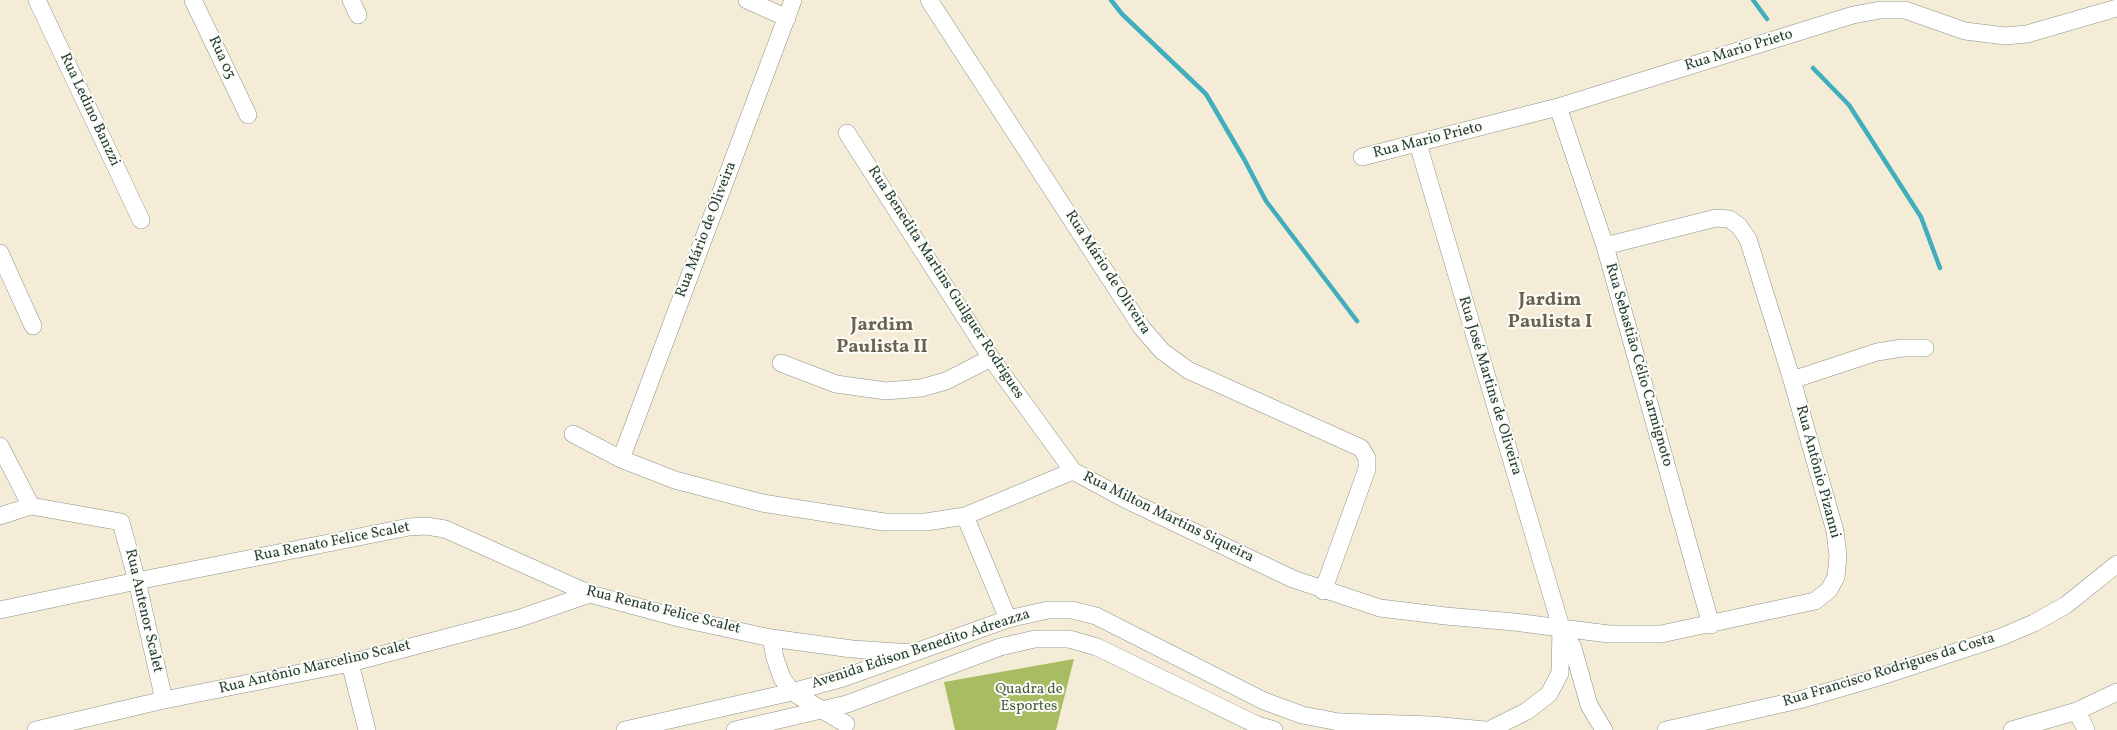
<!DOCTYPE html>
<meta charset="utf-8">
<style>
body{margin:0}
canvas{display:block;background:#f4ecd7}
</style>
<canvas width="2117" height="730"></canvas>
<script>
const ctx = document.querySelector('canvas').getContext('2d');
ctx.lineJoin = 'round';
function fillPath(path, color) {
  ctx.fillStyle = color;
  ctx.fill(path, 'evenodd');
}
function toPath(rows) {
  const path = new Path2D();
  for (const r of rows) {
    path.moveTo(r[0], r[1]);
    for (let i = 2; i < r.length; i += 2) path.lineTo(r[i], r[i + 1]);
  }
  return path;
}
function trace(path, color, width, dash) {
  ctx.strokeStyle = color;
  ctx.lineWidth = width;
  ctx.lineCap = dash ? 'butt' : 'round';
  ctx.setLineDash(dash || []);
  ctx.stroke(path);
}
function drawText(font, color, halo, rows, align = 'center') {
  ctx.font = font + ' Vollkorn,serif';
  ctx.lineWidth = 4;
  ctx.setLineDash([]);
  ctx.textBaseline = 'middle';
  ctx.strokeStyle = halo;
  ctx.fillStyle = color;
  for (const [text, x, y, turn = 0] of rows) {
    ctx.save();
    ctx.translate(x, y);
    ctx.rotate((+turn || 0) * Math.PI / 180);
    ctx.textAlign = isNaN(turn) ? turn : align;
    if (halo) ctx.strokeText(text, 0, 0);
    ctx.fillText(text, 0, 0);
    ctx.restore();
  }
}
fillPath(toPath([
 [1074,659,1056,730,955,730,944,682]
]), '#a8bc61');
trace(toPath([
 [1111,0,1122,14,1206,94,1244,159,1266,201,1357,321],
 [1753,0,1767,19],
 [1813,68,1849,105,1921,217,1940,268]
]), '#40aebd', 4.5);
const minor = toPath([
 [37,0,141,220],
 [193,0,248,115],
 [351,0,358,15],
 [747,0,787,18],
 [929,0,1142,328,1162,351,1188,370,1361,448,1367,458,1367,469,1323,591],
 [1558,107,1605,246,1711,625],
 [847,133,991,358,1073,471,1125,499,1293,579,1380,608,1446,616,1514,622,1609,634,1661,634,1815,601,1829,590,1836,577,1838,556,1835,531,1792,380,1748,239,1739,226,1729,219,1716,218,1605,246],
 [1418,144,1561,627,1573,648,1589,705,1604,730],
 [1362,157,1558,107,1853,15,1880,10,1905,10,1965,31,2005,36,2027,34,2117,8],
 [0,253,33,326],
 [781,363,836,384,886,391,921,388,946,381,991,358],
 [1792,380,1877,352,1902,348,1925,348],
 [573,434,621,459,675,480,762,503,884,522,926,522,965,516,1073,471],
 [0,446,31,506],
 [621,459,793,0],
 [0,516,31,506,121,522,137,581,164,700],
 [965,516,1008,619],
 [0,610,137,581,409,527,426,526,445,529,590,594,683,619,771,638,852,649,913,653],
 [771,638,775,658,782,678,792,692,846,724],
 [350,663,367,730],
 [2077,711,2086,730],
 [36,730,164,700,350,663,517,619,590,594],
 [625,730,792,692,843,678,1008,619,1048,610,1072,610,1096,616,1264,701,1302,715,1339,722,1432,725,1485,730],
 [735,730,847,704,1000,647,1035,639,1069,639,1097,647,1257,725,1274,730],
 [1489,730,1527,711,1549,694,1560,673,1561,628],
 [1666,730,1799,700,1882,676,2001,637,2034,623,2066,605,2117,564],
 [2012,730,2077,711,2117,692]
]);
trace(minor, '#8a9486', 18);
trace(minor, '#fff', 17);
drawText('15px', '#1f3d34', '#fdfcf7', [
 ["Rua Mario Prieto",1739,51,-17],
 ["Rua 03",221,58,65],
 ["Rua Ledino Banzzi",89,110,65],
 ["Rua Mario Prieto",1428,141,-14],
 ["Rua Mário de Oliveira",707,230,-69],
 ["Rua Mário de Oliveira",1107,273,57],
 ["Rua Benedita Martins Guilguer Rodrigues",945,283,57],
 ["Rua Sebastião Célio Carmignoto",1638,365,74],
 ["Rua José Martins de Oliveira",1489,386,73],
 ["Rua Antônio Pizanni",1817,472,75],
 ["Rua Milton Martins Siqueira",1168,518,26],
 ["Rua Renato Felice Scalet",332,543,-11],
 ["Rua Antenor Scalet",143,611,77],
 ["Rua Renato Felice Scalet",663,611,14],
 ["Avenida Edison Benedito Adreazza",921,650,-18],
 ["Rua Antônio Marcelino Scalet",315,668,-13],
 ["Rua Francisco Rodrigues da Costa",1889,671,-17]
]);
drawText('15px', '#486342', '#fdfcf7', [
 ["Quadra de",1029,690],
 ["Esportes",1029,707]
]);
drawText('bold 19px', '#6a634c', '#fdfcf7', [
 ["Jardim",1550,302],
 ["Paulista I",1550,324],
 ["Jardim",882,327],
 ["Paulista II",882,349]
]);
</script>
